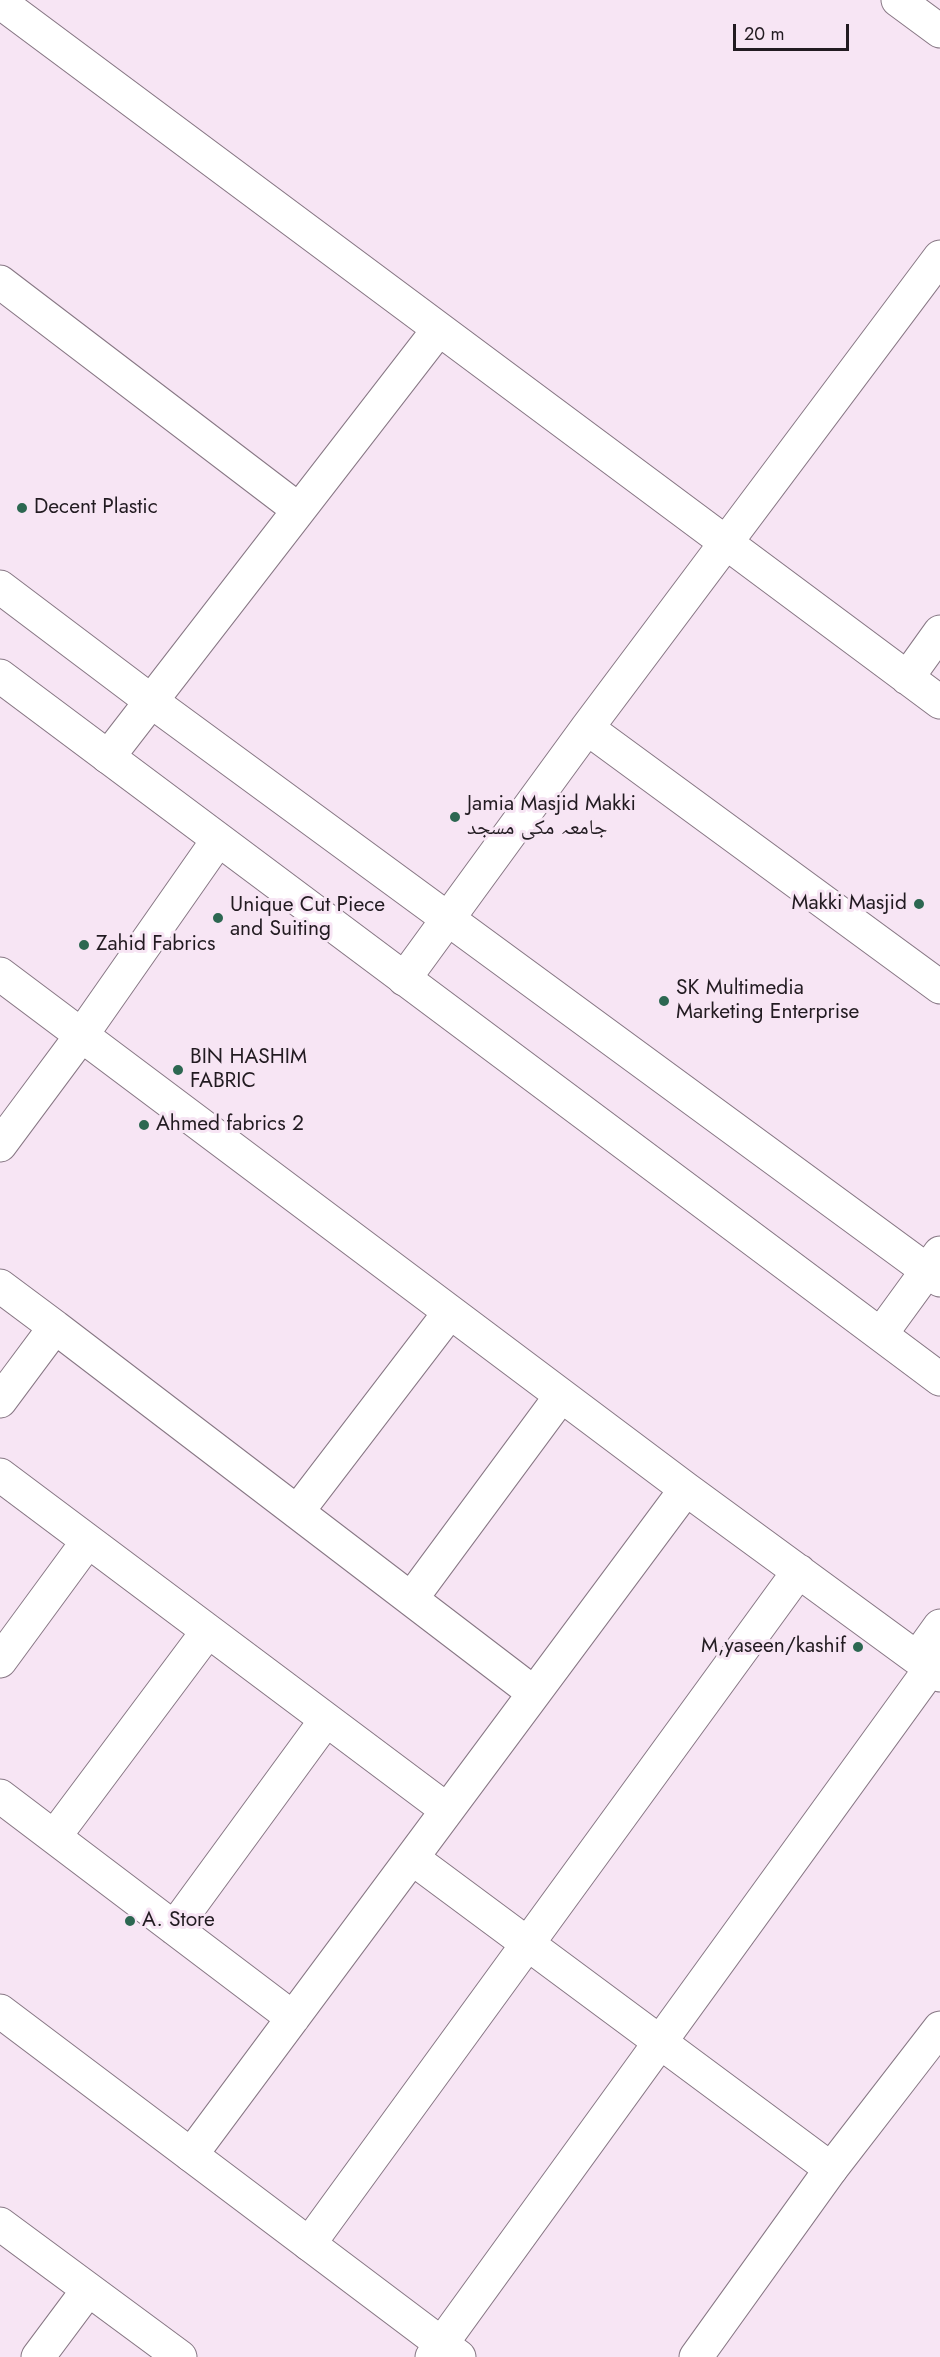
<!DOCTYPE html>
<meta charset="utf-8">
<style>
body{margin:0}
#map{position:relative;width:940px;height:2357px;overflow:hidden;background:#f7e5f4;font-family:Jost,sans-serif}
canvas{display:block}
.scale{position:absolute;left:733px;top:24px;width:116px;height:27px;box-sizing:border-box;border:3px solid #221b21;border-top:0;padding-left:8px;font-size:18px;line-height:21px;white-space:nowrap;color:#221b21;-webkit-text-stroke:4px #f7e5f4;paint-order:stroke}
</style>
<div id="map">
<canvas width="940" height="2357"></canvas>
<div class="scale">20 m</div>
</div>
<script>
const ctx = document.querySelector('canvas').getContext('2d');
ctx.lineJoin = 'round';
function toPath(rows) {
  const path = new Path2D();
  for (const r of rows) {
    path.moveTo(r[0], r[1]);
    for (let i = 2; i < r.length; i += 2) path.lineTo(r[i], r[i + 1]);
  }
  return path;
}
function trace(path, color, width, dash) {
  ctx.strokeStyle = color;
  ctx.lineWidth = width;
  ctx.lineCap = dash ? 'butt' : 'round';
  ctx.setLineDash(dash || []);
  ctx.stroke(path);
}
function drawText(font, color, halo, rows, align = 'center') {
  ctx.font = font + ' Jost,"Noto Naskh Arabic",sans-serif';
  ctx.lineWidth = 6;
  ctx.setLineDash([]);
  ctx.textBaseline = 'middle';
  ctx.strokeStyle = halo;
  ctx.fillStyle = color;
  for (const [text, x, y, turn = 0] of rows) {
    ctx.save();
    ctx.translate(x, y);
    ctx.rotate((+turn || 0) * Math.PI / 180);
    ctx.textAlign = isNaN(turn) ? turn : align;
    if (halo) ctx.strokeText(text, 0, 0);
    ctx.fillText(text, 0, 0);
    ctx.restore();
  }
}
const minor = toPath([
 [898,0,940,31],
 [0,2,940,702],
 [0,282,299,510],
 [907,678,940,632],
 [587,728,940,987],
 [108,757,439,329],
 [0,974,686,1489,940,1675],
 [404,979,587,728,940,257],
 [0,1145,81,1036,218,840],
 [0,1286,55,1327],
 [881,1334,940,1253],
 [0,1401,55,1327,534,1693],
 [0,1475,447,1810],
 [297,1512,450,1312],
 [411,1599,561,1396],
 [917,1658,940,1626],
 [0,1661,88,1541],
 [0,1796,293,2018],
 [54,1837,208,1631],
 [412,1858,831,2169],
 [174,1928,326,1720],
 [191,2155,686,1489],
 [0,2224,180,2357],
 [309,2244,799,1571],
 [38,2357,88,2290],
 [432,2357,931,1668]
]);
const tertiary = toPath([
 [0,587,151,701,940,1280],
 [0,676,940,1379],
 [0,2011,459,2357],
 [696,2357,831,2169,940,2028]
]);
trace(minor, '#877784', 35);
trace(tertiary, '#877784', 35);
trace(minor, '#fff', 33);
trace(tertiary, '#fff', 33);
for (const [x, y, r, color] of [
 [22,508,6,"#2c6751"],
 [455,817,6,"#2c6751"],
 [919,904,6,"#2c6751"],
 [218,918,6,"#2c6751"],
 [84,945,6,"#2c6751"],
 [664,1001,6,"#2c6751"],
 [178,1070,6,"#2c6751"],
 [144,1125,6,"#2c6751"],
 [858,1647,6,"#2c6751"],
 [130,1921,6,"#2c6751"]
]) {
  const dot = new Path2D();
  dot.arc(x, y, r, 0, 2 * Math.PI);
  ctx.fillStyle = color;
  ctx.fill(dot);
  trace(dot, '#f7e5f4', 2);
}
drawText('21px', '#221b21', '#f7e5f4', [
 ["Decent Plastic",34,508],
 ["Jamia Masjid Makki",467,805],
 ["جامعہ مکی مسجد",467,829],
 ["Makki Masjid",907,904,"right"],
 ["Unique Cut Piece",230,906],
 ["and Suiting",230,930],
 ["Zahid Fabrics",96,945],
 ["SK Multimedia",676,989],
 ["Marketing Enterprise",676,1013],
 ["BIN HASHIM",190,1058],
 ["FABRIC",190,1082],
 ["Ahmed fabrics 2",156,1125],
 ["M,yaseen/kashif",846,1647,"right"],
 ["A. Store",142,1921]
], 'left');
</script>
